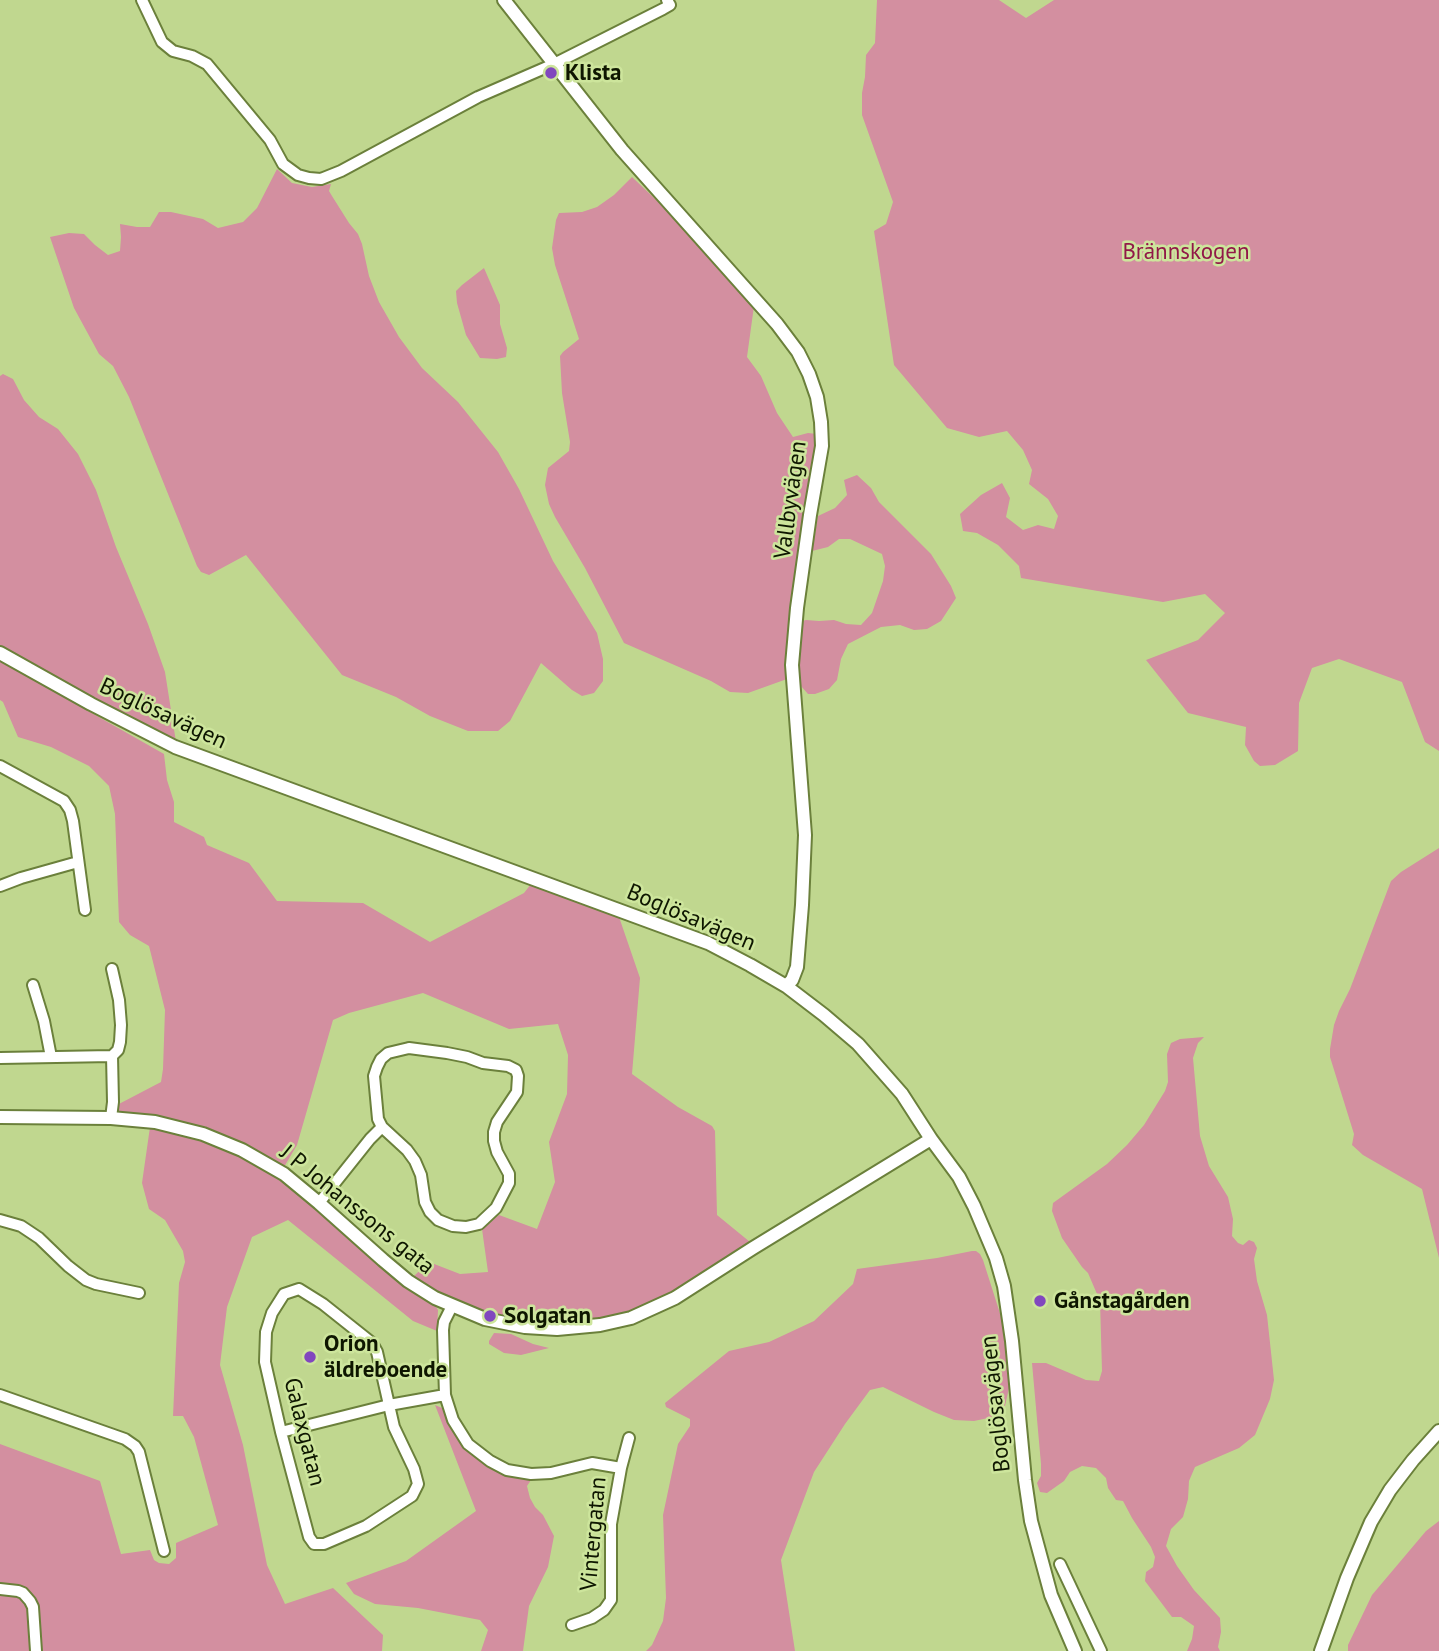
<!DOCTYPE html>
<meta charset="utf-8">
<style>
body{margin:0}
canvas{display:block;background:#c0d78f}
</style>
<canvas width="1439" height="1651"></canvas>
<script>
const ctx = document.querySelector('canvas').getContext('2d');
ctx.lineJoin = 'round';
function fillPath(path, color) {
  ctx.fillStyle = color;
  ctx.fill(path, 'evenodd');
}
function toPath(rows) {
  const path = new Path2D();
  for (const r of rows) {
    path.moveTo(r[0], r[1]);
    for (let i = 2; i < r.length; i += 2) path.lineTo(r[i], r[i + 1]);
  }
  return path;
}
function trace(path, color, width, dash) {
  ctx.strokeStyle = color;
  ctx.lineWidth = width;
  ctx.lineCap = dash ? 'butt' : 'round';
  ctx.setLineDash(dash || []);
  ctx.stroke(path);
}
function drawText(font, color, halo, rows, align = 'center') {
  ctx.font = font + ' "PT Sans",sans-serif';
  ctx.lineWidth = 5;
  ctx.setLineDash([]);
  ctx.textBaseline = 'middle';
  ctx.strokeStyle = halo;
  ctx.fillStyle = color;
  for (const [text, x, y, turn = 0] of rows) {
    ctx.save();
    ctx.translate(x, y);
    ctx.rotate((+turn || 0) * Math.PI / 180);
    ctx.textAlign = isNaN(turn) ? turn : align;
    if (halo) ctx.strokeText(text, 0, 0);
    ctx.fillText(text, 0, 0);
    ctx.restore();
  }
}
fillPath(toPath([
 [877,0,999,0,1026,18,1054,0,1439,0,1439,751,1425,742,1402,682,1339,659,1312,668,1299,703,1298,751,1275,765,1260,766,1254,761,1245,745,1246,727,1188,713,1146,660,1198,640,1225,613,1205,594,1163,602,1021,578,1019,566,998,545,977,533,963,531,960,514,981,495,1002,483,1010,498,1006,517,1023,530,1038,525,1054,529,1058,516,1048,499,1029,484,1032,470,1023,450,1007,431,979,437,947,428,894,365,874,231,886,224,893,202,862,115,862,93,865,77,866,55,875,43],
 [277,169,292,183,312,187,331,184,329,191,332,196,349,223,358,234,362,244,369,276,379,302,399,337,422,368,458,402,498,452,519,489,553,561,597,633,603,659,603,681,594,693,582,696,572,690,541,663,510,721,498,731,468,731,430,716,396,697,342,675,246,555,209,575,201,572,197,566,129,397,113,366,99,354,74,308,50,237,69,233,84,234,95,245,108,255,120,251,121,237,120,224,137,227,150,227,159,212,171,212,203,219,218,228,243,222,257,208],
 [632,177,669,212,754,306,747,357,761,376,777,413,793,437,808,433,817,434,817,444,793,596,788,642,787,679,748,693,730,692,711,681,624,643,585,568,555,517,549,504,545,485,548,468,569,451,570,442,562,393,560,356,563,352,579,339,555,265,552,248,556,220,559,213,582,212,597,207,614,195],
 [484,268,500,305,500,324,507,348,506,357,497,359,480,358,466,335,457,303,456,291,462,285],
 [3,374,13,379,24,400,39,417,58,429,78,454,96,490,116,547,148,624,165,672,176,742,155,732,141,721,120,713,0,646,0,376],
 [857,475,871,488,879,502,931,554,951,586,956,598,941,621,927,629,914,630,900,625,881,627,848,644,841,659,837,680,829,689,815,694,808,694,800,685,797,667,799,622,806,620,819,621,834,620,846,624,861,625,872,613,883,581,885,566,882,554,850,539,839,539,828,547,812,551,818,516,835,508,847,495,844,480],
 [0,661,164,754,167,780,174,802,174,822,204,837,207,845,249,863,277,901,363,903,430,942,524,893,531,884,618,914,640,978,632,1074,678,1107,712,1126,715,1131,717,1215,750,1242,673,1293,629,1314,571,1324,539,1323,508,1319,486,1313,433,1290,414,1276,429,1262,460,1274,488,1272,482,1229,499,1215,537,1229,555,1182,549,1142,567,1094,568,1055,558,1024,509,1029,423,993,349,1013,333,1020,297,1145,284,1167,245,1144,205,1129,183,1122,157,1117,117,1113,117,1105,161,1082,163,1069,165,1010,149,946,130,935,119,922,115,814,109,786,89,766,51,747,18,737,3,702,0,700],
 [1439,848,1439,1258,1422,1189,1363,1155,1352,1145,1354,1134,1330,1057,1330,1049,1334,1025,1339,1011,1350,989,1391,881,1401,872],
 [1204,1037,1198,1043,1193,1058,1200,1136,1209,1166,1228,1197,1233,1219,1232,1236,1238,1243,1243,1245,1249,1240,1254,1242,1257,1248,1254,1259,1257,1281,1267,1315,1274,1380,1270,1399,1255,1435,1239,1448,1195,1467,1189,1481,1188,1499,1183,1517,1171,1529,1166,1546,1177,1566,1194,1590,1220,1618,1221,1632,1218,1647,1220,1651,1187,1651,1192,1639,1194,1626,1181,1617,1172,1617,1145,1581,1146,1572,1153,1567,1155,1557,1151,1547,1132,1518,1123,1501,1116,1500,1108,1488,1106,1478,1096,1468,1082,1466,1070,1472,1064,1481,1047,1493,1040,1492,1037,1483,1041,1476,1041,1464,1032,1363,1046,1363,1086,1380,1099,1381,1102,1371,1100,1301,1088,1273,1082,1267,1062,1238,1052,1211,1053,1203,1107,1164,1127,1145,1144,1125,1165,1091,1168,1082,1167,1054,1171,1043,1180,1039],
 [150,1127,202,1139,240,1154,275,1175,433,1302,438,1310,437,1331,413,1321,288,1220,252,1237,227,1307,220,1365,243,1445,267,1565,285,1604,333,1588,383,1635,382,1651,0,1651,0,1444,100,1481,121,1554,150,1550,154,1560,159,1563,169,1564,176,1558,176,1543,218,1525,194,1437,183,1416,173,1416,179,1283,185,1262,183,1251,165,1220,149,1209,142,1183],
 [972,1251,976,1251,980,1254,983,1260,1004,1326,1009,1388,1005,1406,999,1413,993,1417,974,1421,954,1420,934,1412,883,1387,870,1390,845,1424,814,1472,781,1560,795,1651,646,1651,652,1645,663,1621,666,1598,663,1515,678,1444,690,1426,690,1419,666,1407,665,1403,729,1351,769,1342,814,1321,853,1284,857,1269,937,1258],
 [494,1333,511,1334,533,1344,549,1348,521,1355,504,1353,489,1344,489,1341],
 [435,1405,442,1408,454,1432,463,1445,475,1457,488,1466,507,1474,531,1480,527,1486,530,1498,535,1507,543,1515,554,1536,548,1567,529,1606,523,1651,481,1651,488,1630,480,1620,418,1608,375,1604,354,1594,346,1583,406,1561,476,1511],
 [1439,1521,1439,1651,1348,1651,1348,1645,1372,1595,1426,1531]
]), '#d38fa0');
const minor = toPath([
 [142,0,162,42,173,51,192,56,207,64,270,140,283,164,298,175,309,178,321,179,341,171,478,97,554,64,663,9,670,5,667,0],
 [0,766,64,801,70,810,73,821,85,910],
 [0,886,21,878,78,862],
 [33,985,44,1021,51,1057],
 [409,1048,447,1053,467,1057,483,1063,508,1066,516,1070,518,1076,517,1092,497,1122,494,1132,494,1141,497,1152,509,1174,509,1183,496,1208,479,1224,466,1227,453,1226,438,1220,430,1212,425,1202,421,1175,415,1161,407,1150,382,1127,378,1119,374,1076,377,1067,381,1059,388,1053,409,1048],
 [112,1056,118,1050,120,1042,121,1025,119,1000,112,969],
 [0,1058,112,1056,113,1102,111,1118],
 [319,1203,370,1139,382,1127],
 [0,1220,21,1226,39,1238,68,1266,86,1280,96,1284,139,1293],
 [299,1289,323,1304,372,1343,377,1352,394,1427,414,1469,418,1484,412,1496,366,1526,324,1544,314,1544,309,1537,281,1432,265,1362,266,1332,272,1313,284,1294,299,1289],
 [452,1306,444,1322,443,1330,445,1395,453,1420,468,1444,490,1461,507,1470,531,1474,551,1473,592,1463,621,1468,611,1524,611,1600,604,1610,592,1618,572,1625],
 [0,1395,125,1439,135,1446,139,1452,164,1551],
 [281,1432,389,1405,445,1395],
 [621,1468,629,1438],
 [1060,1564,1101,1651],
 [0,1589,18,1591,23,1593,30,1601,33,1607,36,1651]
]);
const tertiary = toPath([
 [504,0,622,150,777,324,798,352,809,374,817,397,821,422,822,446,810,515,797,608,792,665,805,835,802,905,797,967,792,980,786,986],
 [0,653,91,704,175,747,708,943,750,965,786,986,824,1015,858,1044,902,1094,931,1139,959,1177,974,1206,996,1258,1004,1286,1012,1341,1025,1480,1031,1521,1051,1595,1075,1651],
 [0,1117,111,1118,155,1122,203,1134,242,1150,284,1174,319,1203,383,1260,408,1281,435,1298,485,1319,525,1327,557,1329,600,1325,631,1318,675,1298,753,1248,931,1139],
 [1321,1651,1347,1578,1371,1522,1390,1490,1413,1460,1439,1431]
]);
trace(minor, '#6b803b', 14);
trace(tertiary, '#6b803b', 16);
trace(minor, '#fff', 10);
trace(tertiary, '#fff', 12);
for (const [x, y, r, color] of [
 [551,73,7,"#8147be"],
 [1040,1301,7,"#8147be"],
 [490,1316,7,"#8147be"],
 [310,1357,7,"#8147be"]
]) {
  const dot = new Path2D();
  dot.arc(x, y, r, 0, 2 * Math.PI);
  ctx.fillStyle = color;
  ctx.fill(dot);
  trace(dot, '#cde59c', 2.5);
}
drawText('bold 23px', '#0e1600', '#cde59c', [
 ["Klista",565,73],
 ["Gånstagården",1054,1301],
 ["Solgatan",504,1316],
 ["Orion",324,1344],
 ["äldreboende",324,1370]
], 'left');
drawText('23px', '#911848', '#cde59c', [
 ["Brännskogen",1186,252]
]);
drawText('23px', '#0e1600', '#cde59c', [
 ["Vallbyvägen",791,500,-82],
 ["Boglösavägen",163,714,25],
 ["Boglösavägen",691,918,23],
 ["J P Johanssons gata",357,1210,39],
 ["Boglösavägen",996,1404,-96],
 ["Galaxgatan",304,1432,76],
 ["Vintergatan",594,1534,-85]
]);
</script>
